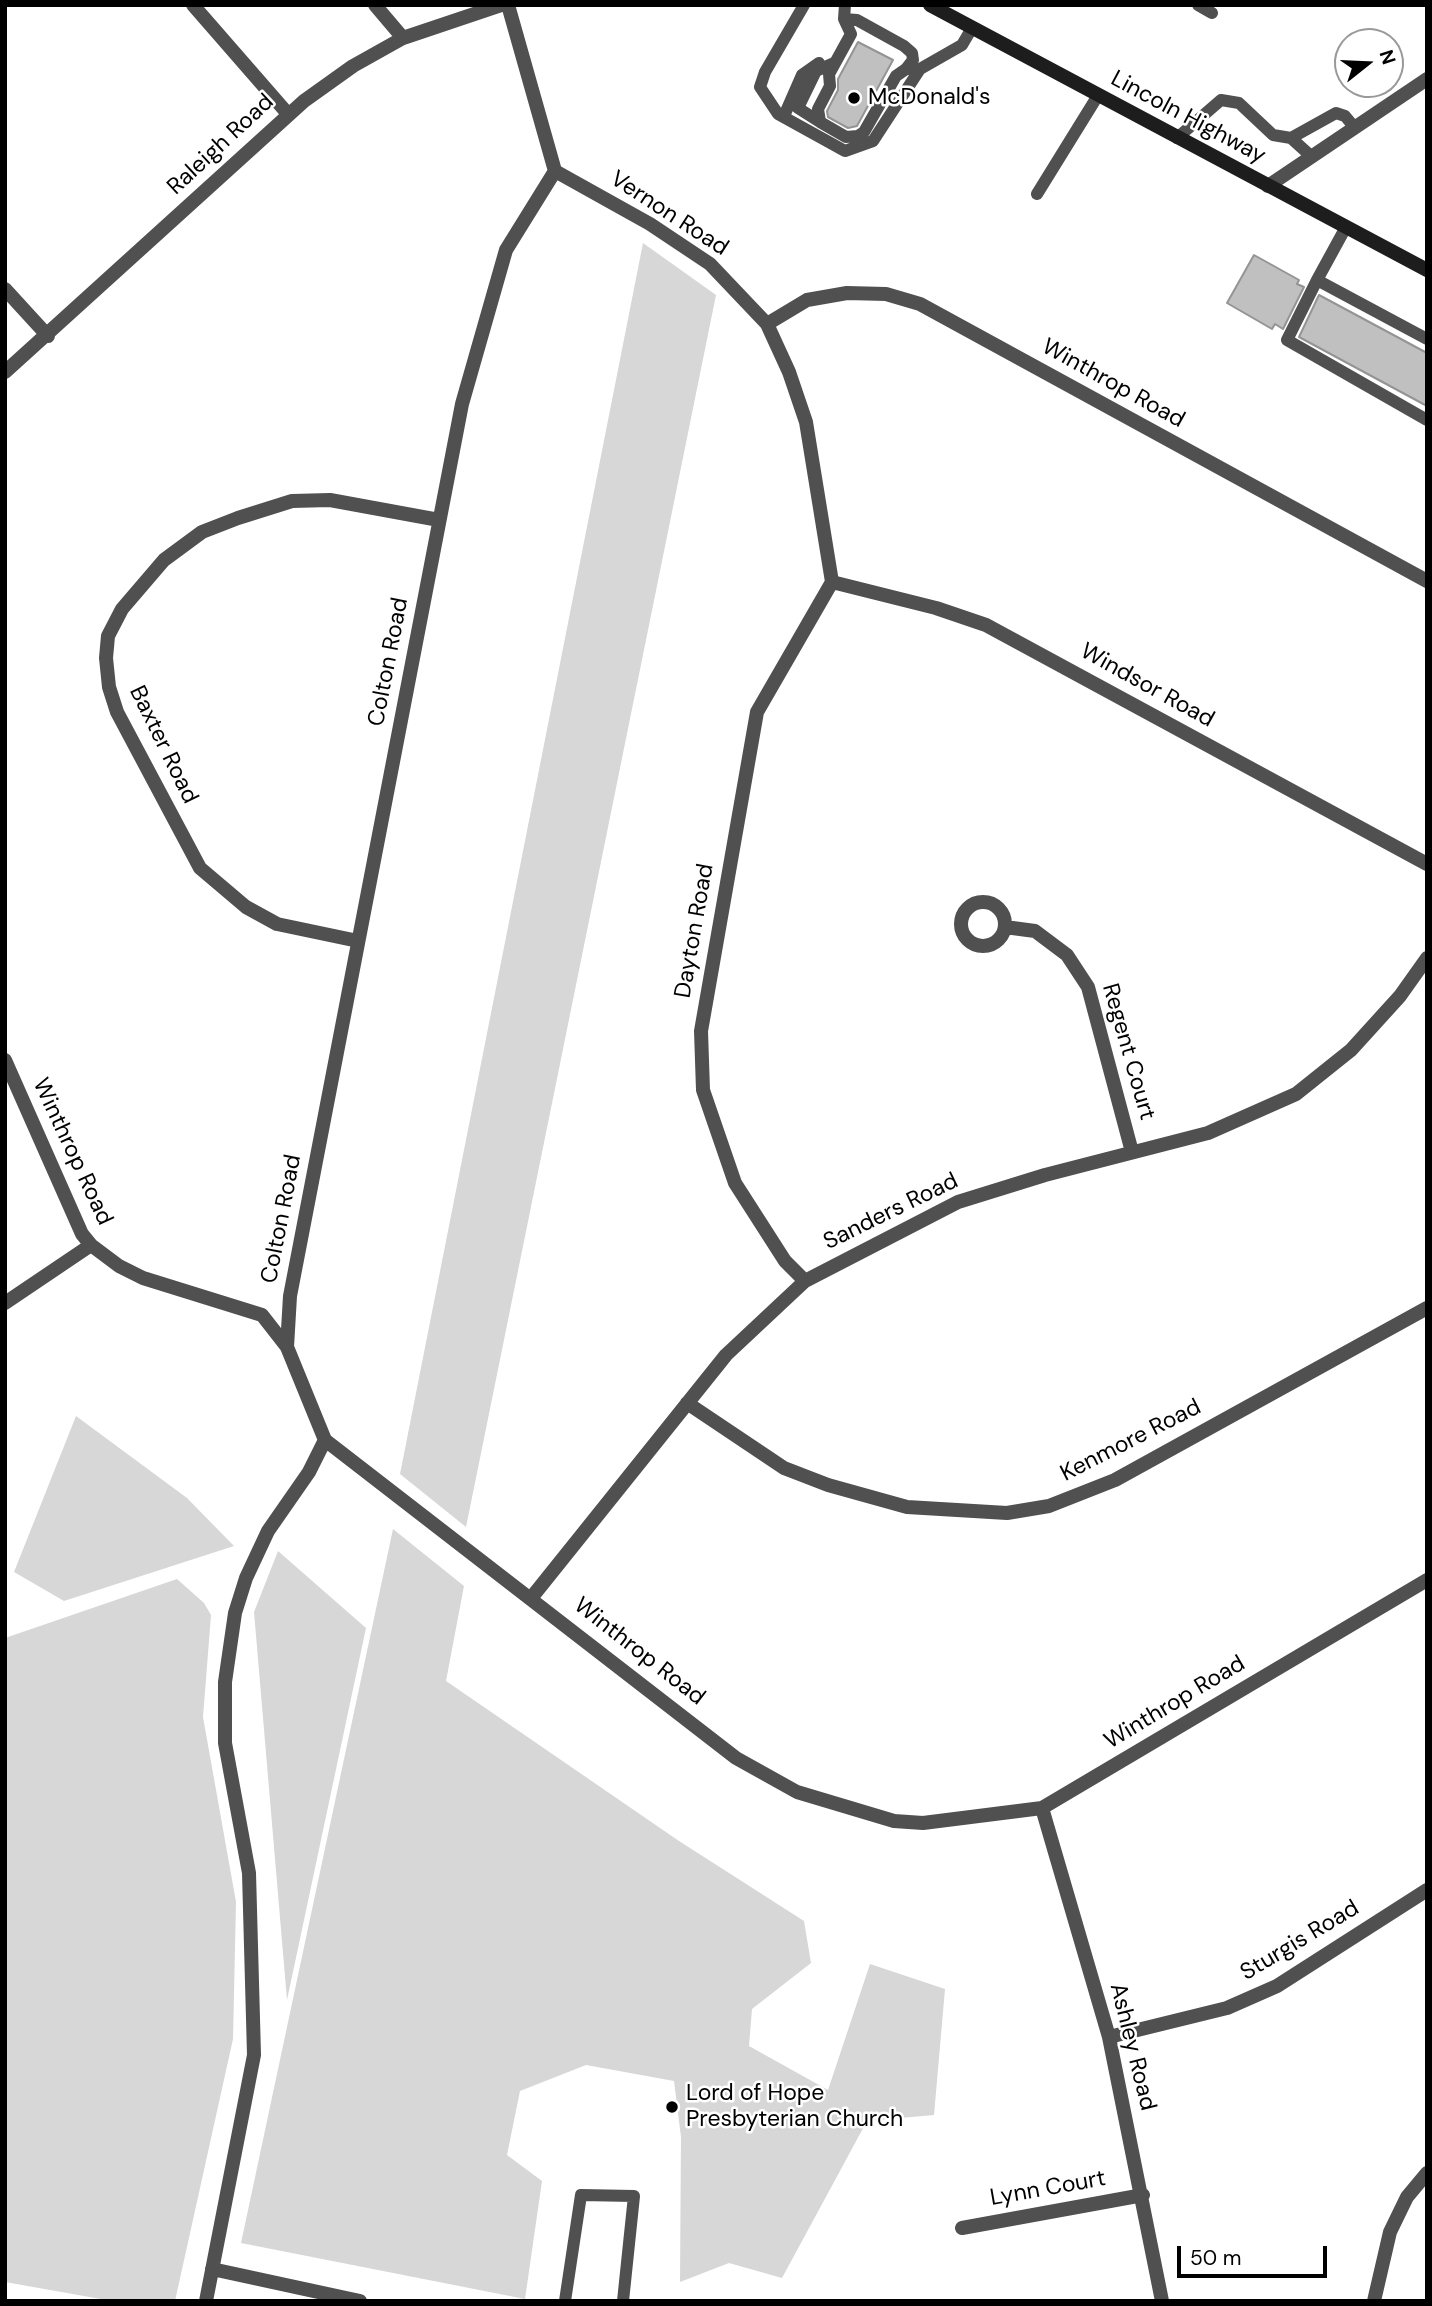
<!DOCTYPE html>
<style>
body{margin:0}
#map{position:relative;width:1432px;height:2306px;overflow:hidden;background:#fff;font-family:"DM Sans",sans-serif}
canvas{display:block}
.frame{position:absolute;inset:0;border:7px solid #000;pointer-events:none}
.north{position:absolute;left:1334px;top:28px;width:70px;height:70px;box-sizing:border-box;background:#fff;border:2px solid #999;border-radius:50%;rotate:72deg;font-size:19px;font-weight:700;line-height:28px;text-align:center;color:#000}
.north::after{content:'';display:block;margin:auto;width:24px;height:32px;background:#000;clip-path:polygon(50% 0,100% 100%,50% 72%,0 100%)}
.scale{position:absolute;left:1177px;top:2246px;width:150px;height:32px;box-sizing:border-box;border:4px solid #000;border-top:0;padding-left:9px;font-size:21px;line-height:24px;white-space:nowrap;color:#000;-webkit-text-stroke:5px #fff;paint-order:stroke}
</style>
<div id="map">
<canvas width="1432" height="2306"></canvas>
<div class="frame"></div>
<div class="north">N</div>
<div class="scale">50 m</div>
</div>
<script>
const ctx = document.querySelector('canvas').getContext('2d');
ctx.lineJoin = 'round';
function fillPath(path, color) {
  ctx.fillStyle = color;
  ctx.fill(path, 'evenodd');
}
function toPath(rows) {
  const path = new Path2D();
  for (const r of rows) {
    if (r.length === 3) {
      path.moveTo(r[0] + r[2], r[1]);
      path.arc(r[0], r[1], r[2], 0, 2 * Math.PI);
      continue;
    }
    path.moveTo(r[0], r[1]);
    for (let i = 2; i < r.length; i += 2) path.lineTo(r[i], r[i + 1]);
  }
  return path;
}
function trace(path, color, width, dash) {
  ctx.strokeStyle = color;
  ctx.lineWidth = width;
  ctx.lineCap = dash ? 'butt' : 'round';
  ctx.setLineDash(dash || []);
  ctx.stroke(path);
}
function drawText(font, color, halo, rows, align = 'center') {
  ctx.font = font + ' "DM Sans",sans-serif';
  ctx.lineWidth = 5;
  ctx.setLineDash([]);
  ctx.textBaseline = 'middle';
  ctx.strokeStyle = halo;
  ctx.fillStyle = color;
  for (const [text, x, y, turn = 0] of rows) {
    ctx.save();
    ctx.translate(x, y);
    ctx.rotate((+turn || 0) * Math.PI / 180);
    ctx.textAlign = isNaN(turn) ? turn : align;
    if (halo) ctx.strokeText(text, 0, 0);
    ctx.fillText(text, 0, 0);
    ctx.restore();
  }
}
fillPath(toPath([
 [643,243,716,295,466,1527,400,1474],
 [76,1416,187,1498,234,1546,64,1601,14,1572],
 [393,1529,464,1586,446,1681,679,1841,804,1921,811,1963,752,2009,749,2046,828,2090,870,1964,945,1989,934,2115,867,2121,782,2278,729,2263,680,2282,681,2137,674,2081,586,2065,520,2091,507,2155,542,2181,525,2299,241,2243],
 [278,1551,366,1628,287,2000,254,1612],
 [177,1579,204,1603,211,1615,203,1717,236,1902,233,2039,175,2301,112,2301,5,2282,5,1638]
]), '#d7d7d7');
const building = toPath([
 [858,42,893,60,857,126,848,128,828,117,827,111,838,90,838,79,858,42],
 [1254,255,1299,280,1297,284,1304,287,1283,329,1275,324,1272,329,1227,303,1254,255],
 [1319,295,1427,353,1427,406,1299,337,1319,295]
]);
fillPath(building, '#c0c0c0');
trace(building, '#949494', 2);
trace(toPath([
 [804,5,765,72,760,87,778,114,845,151,873,141,920,69,962,45,972,28],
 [845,5,844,19,851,34,829,74,830,86,818,109,820,122,846,137,858,136,864,132,896,76,906,69,920,69],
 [1198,5,1212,13],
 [844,19,857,20,904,46,912,53,913,60,906,69],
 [784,116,802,75,819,63],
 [820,122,798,108,816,71,834,63],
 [1177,138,1221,100,1239,103,1273,135,1291,138,1336,113,1345,116,1355,128],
 [1291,138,1312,157],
 [1037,194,1097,97],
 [1346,227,1317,280,1427,339],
 [1317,280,1287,340,1427,420],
 [565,2301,581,2195,634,2196,623,2301]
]), '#505050', 12);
trace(toPath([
 [193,5,288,114],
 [375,5,403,38],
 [555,171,650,224,710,264,767,324,789,372,806,422,832,582],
 [1268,186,1427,79],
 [5,289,48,336],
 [767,324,807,300,847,293,886,294,920,304,1427,581],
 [5,372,304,101,353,66,403,38,501,5],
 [832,582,936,608,986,625,1427,864],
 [983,924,22],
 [1005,927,1035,931,1067,955,1088,987,1132,1152],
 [358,941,277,924,246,907,200,868,117,712,109,687,106,658,108,636,122,609,164,560,202,532,238,518,292,501,330,500,439,520],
 [5,1060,82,1234,91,1245,119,1266,143,1278,262,1315,287,1347,325,1440,736,1758,797,1792,894,1821,923,1823,1042,1808,1427,1580],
 [805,1281,785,1261,735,1183,703,1090,701,1031,757,712,832,582],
 [5,1303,91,1245],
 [287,1347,290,1296,462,404,506,250,555,171,508,5],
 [687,1403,784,1468,828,1485,907,1507,1007,1513,1049,1506,1115,1480,1427,1308],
 [532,1597,726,1355,805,1281,958,1202,1045,1175,1208,1133,1296,1094,1351,1050,1400,996,1427,958],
 [1042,1808,1109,2037,1162,2301],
 [1109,2037,1227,2008,1277,1986,1427,1890],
 [962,2228,1143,2195],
 [212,2269,360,2301],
 [206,2301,254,2055,249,1873,225,1743,225,1682,235,1613,246,1578,268,1531,309,1472,325,1440],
 [1374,2301,1390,2232,1407,2197,1427,2173]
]), '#505050', 14);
trace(toPath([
 [930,5,1427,270]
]), '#1d1d1d', 14);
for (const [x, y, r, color] of [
 [854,98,7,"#000"],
 [672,2107,7,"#000"]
]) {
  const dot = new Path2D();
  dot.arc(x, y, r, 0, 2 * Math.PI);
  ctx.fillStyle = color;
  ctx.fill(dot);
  trace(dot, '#fff', 2.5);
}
drawText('23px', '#000', '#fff', [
 ["McDonald's",868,98],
 ["Lord of Hope",686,2094],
 ["Presbyterian Church",686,2120]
], 'left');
drawText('23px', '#000', '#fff', [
 ["Lincoln Highway",1188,118,28],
 ["Raleigh Road",221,145,-43],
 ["Vernon Road",669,214,33],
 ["Winthrop Road",1113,384,29],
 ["Colton Road",389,662,-79],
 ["Windsor Road",1147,686,29],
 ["Baxter Road",163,745,64],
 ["Dayton Road",695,931,-80],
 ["Regent Court",1128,1052,74],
 ["Winthrop Road",72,1152,65],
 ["Sanders Road",891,1212,-26],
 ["Colton Road",282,1219,-79],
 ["Kenmore Road",1131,1441,-27],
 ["Winthrop Road",639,1652,38],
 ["Winthrop Road",1175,1703,-31],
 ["Sturgis Road",1300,1941,-31],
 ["Ashley Road",1132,2047,76],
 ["Lynn Court",1048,2189,-10]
]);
</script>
